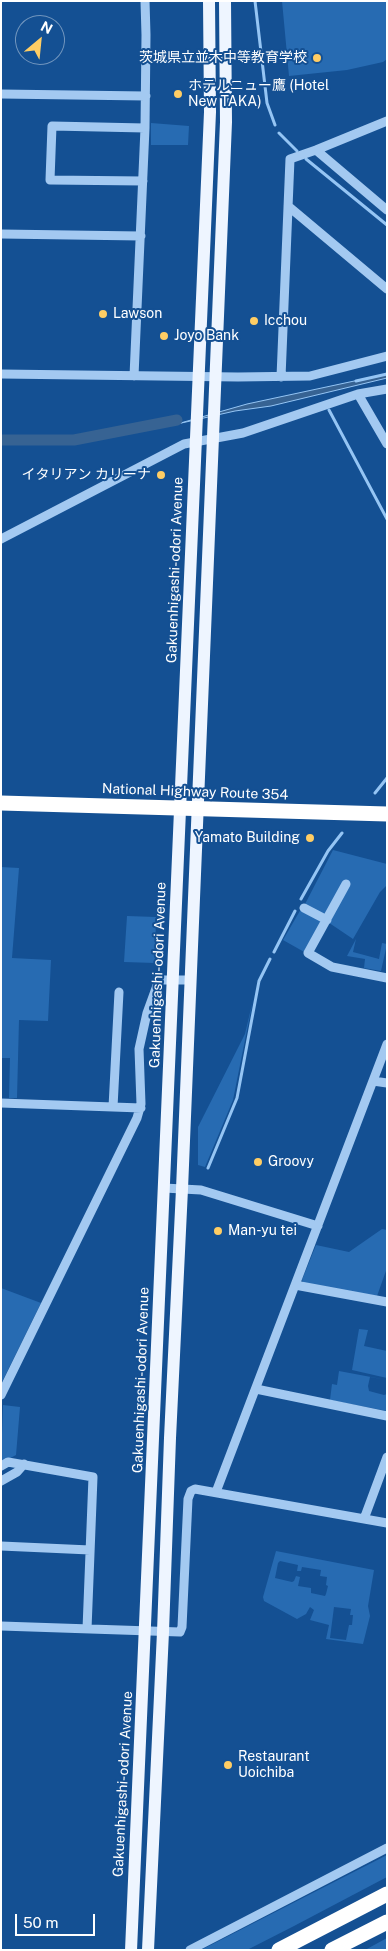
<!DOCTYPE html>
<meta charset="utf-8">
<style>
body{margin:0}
#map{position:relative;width:388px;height:1951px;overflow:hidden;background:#145093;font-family:"Public Sans",sans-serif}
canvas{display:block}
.frame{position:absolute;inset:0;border:2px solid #fff;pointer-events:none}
.north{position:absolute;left:15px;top:15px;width:50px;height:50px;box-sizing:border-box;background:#145093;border:1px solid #7296be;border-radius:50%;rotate:28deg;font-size:14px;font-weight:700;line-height:20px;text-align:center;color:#fff}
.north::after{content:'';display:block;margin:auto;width:18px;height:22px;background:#ffcd64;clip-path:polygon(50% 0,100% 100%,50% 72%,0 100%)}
.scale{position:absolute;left:15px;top:1914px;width:80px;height:22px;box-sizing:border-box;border:2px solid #fff;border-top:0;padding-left:6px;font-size:15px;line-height:18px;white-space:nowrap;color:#fff;-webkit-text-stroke:4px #145093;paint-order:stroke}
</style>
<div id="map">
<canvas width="388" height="1951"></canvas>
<div class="frame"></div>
<div class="north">N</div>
<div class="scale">50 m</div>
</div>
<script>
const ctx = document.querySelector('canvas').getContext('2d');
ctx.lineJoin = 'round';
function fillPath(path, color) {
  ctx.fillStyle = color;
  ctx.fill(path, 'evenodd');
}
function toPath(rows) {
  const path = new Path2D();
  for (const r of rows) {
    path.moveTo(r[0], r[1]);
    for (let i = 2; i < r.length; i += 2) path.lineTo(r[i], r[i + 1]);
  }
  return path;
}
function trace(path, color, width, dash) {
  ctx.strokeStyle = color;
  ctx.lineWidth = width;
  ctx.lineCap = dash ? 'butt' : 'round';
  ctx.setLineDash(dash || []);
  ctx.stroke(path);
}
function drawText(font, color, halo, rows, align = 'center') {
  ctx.font = font + ' "Public Sans","Noto Sans JP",sans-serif';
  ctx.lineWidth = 4;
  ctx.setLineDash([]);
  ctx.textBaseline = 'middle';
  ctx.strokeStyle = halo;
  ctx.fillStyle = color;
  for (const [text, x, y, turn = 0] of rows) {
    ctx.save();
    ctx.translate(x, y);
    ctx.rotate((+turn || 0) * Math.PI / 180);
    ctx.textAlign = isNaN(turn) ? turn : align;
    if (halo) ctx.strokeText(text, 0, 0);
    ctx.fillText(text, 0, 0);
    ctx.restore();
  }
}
fillPath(toPath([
 [282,1,387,1,387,59,383,62,347,70,289,76],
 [151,123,189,126,188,145,151,145],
 [333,850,387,864,387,885,380,892,353,939,304,906],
 [1,867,19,868,12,958,51,960,48,1021,19,1020,17,1098,9,1098,10,1058,1,1058],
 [301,909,323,921,306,953,283,940],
 [127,916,156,917,155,963,124,962],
 [356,939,353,952,379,959,382,943,387,944,381,971,364,968,365,959,347,956],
 [253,1000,233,1100,205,1167,198,1165,198,1127,245,1034],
 [382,1229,387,1230,387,1268,377,1296,304,1284,302,1280,316,1245,349,1252],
 [1,1288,41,1303,1,1384],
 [359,1329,368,1330,364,1346,387,1351,387,1378,352,1370],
 [339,1371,387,1380,370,1377,368,1386,369,1391,384,1395,387,1394,387,1411,330,1400,332,1384,337,1385],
 [3,1405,20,1407,16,1455,1,1463],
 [276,1551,374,1570,368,1606,370,1616,363,1644,326,1639,329,1625,310,1620,314,1610,310,1607,306,1614,297,1619,264,1601,263,1597],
 [280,1561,298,1565,297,1571,301,1571,302,1567,321,1570,320,1576,327,1577,326,1585,328,1586,326,1594,325,1596,311,1593,311,1588,298,1586,300,1577,296,1576,294,1581,292,1582,275,1578,278,1563],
 [334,1607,351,1609,350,1615,353,1615,352,1625,349,1625,346,1640,330,1638],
 [387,1855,387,1877,294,1926,247,1950,201,1950],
 [387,1938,387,1950,365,1950]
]), '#276bb2');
const water = toPath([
 [387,374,387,378,271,406,235,411,177,424,247,404,387,374]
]);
fillPath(water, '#376393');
trace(water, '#95c5f4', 1);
trace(toPath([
 [255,1,267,103,275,125],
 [279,133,297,151],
 [306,159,387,225],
 [356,381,387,374],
 [329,410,387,519],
 [375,793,387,778],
 [301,899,328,851,342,833],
 [274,952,295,911],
 [208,1168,237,1098,259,981,270,959]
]), '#95c5f4', 3);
trace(toPath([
 [1,440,74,440,177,420]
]), '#376393', 11);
trace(toPath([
 [1,94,146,96],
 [316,150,387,210],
 [143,181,50,180,52,126,145,128],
 [288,206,387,289],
 [1,234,141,236],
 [1,374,238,377,310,376,387,356],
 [134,376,145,128,146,35,145,1],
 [281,377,290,159,316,150,387,121],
 [358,394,387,444],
 [1,539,184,444,243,433,358,394,387,389],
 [346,884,308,953,332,967,387,978],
 [304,908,327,920],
 [373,1081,387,1083],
 [1,1103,141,1108],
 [113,1107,119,992],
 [164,1188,201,1190,318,1226],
 [295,1285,387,1302],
 [256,1389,387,1416],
 [1,1395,137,1118,141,1104,139,1049,147,1013,159,980,190,980],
 [1,1466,8,1462,93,1477,87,1629],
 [1,1481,17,1472,24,1464],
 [216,1492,387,1044],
 [364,1519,387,1457],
 [1,1546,90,1550],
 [1,1626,180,1632,182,1627,188,1499,191,1491,195,1489,387,1523],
 [190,1950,387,1848]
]), '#a3c9f1', 9);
trace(toPath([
 [131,1950,210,112,209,1],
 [148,1950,163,1632,170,1438,182,1189,226,122,225,1]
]), '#eef5ff', 12);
trace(toPath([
 [1,803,387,814],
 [279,1950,387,1894],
 [332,1950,387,1922]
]), '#fff', 15);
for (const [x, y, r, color] of [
 [317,58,5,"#ffcd64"],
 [178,94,5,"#ffcd64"],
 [103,314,5,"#ffcd64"],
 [254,321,5,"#ffcd64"],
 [164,336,5,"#ffcd64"],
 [161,475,5,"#ffcd64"],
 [310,838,5,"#ffcd64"],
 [258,1162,5,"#ffcd64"],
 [218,1231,5,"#ffcd64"],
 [228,1765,5,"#ffcd64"]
]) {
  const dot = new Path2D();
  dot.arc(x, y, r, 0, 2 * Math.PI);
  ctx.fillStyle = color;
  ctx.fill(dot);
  trace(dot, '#145093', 2);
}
drawText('14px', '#fff', '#145093', [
 ["茨城県立並木中等教育学校",307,58,"right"],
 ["ホテルニュー鷹 (Hotel",188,86],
 ["New TAKA)",188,102],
 ["Lawson",113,314],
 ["Icchou",264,321],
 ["Joyo Bank",174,336],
 ["イタリアン カリーナ",151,475,"right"],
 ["Yamato Building",300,838,"right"],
 ["Groovy",268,1162],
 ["Man-yu tei",228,1231],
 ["Restaurant",238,1757],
 ["Uoichiba",238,1773]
], 'left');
drawText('14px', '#fff', '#145093', [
 ["Gakuenhigashi-odori Avenue",175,570,-88],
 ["National Highway Route 354",195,792,2],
 ["Gakuenhigashi-odori Avenue",158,975,-88],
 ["Gakuenhigashi-odori Avenue",141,1380,-88],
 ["Gakuenhigashi-odori Avenue",123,1784,-87]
]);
</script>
